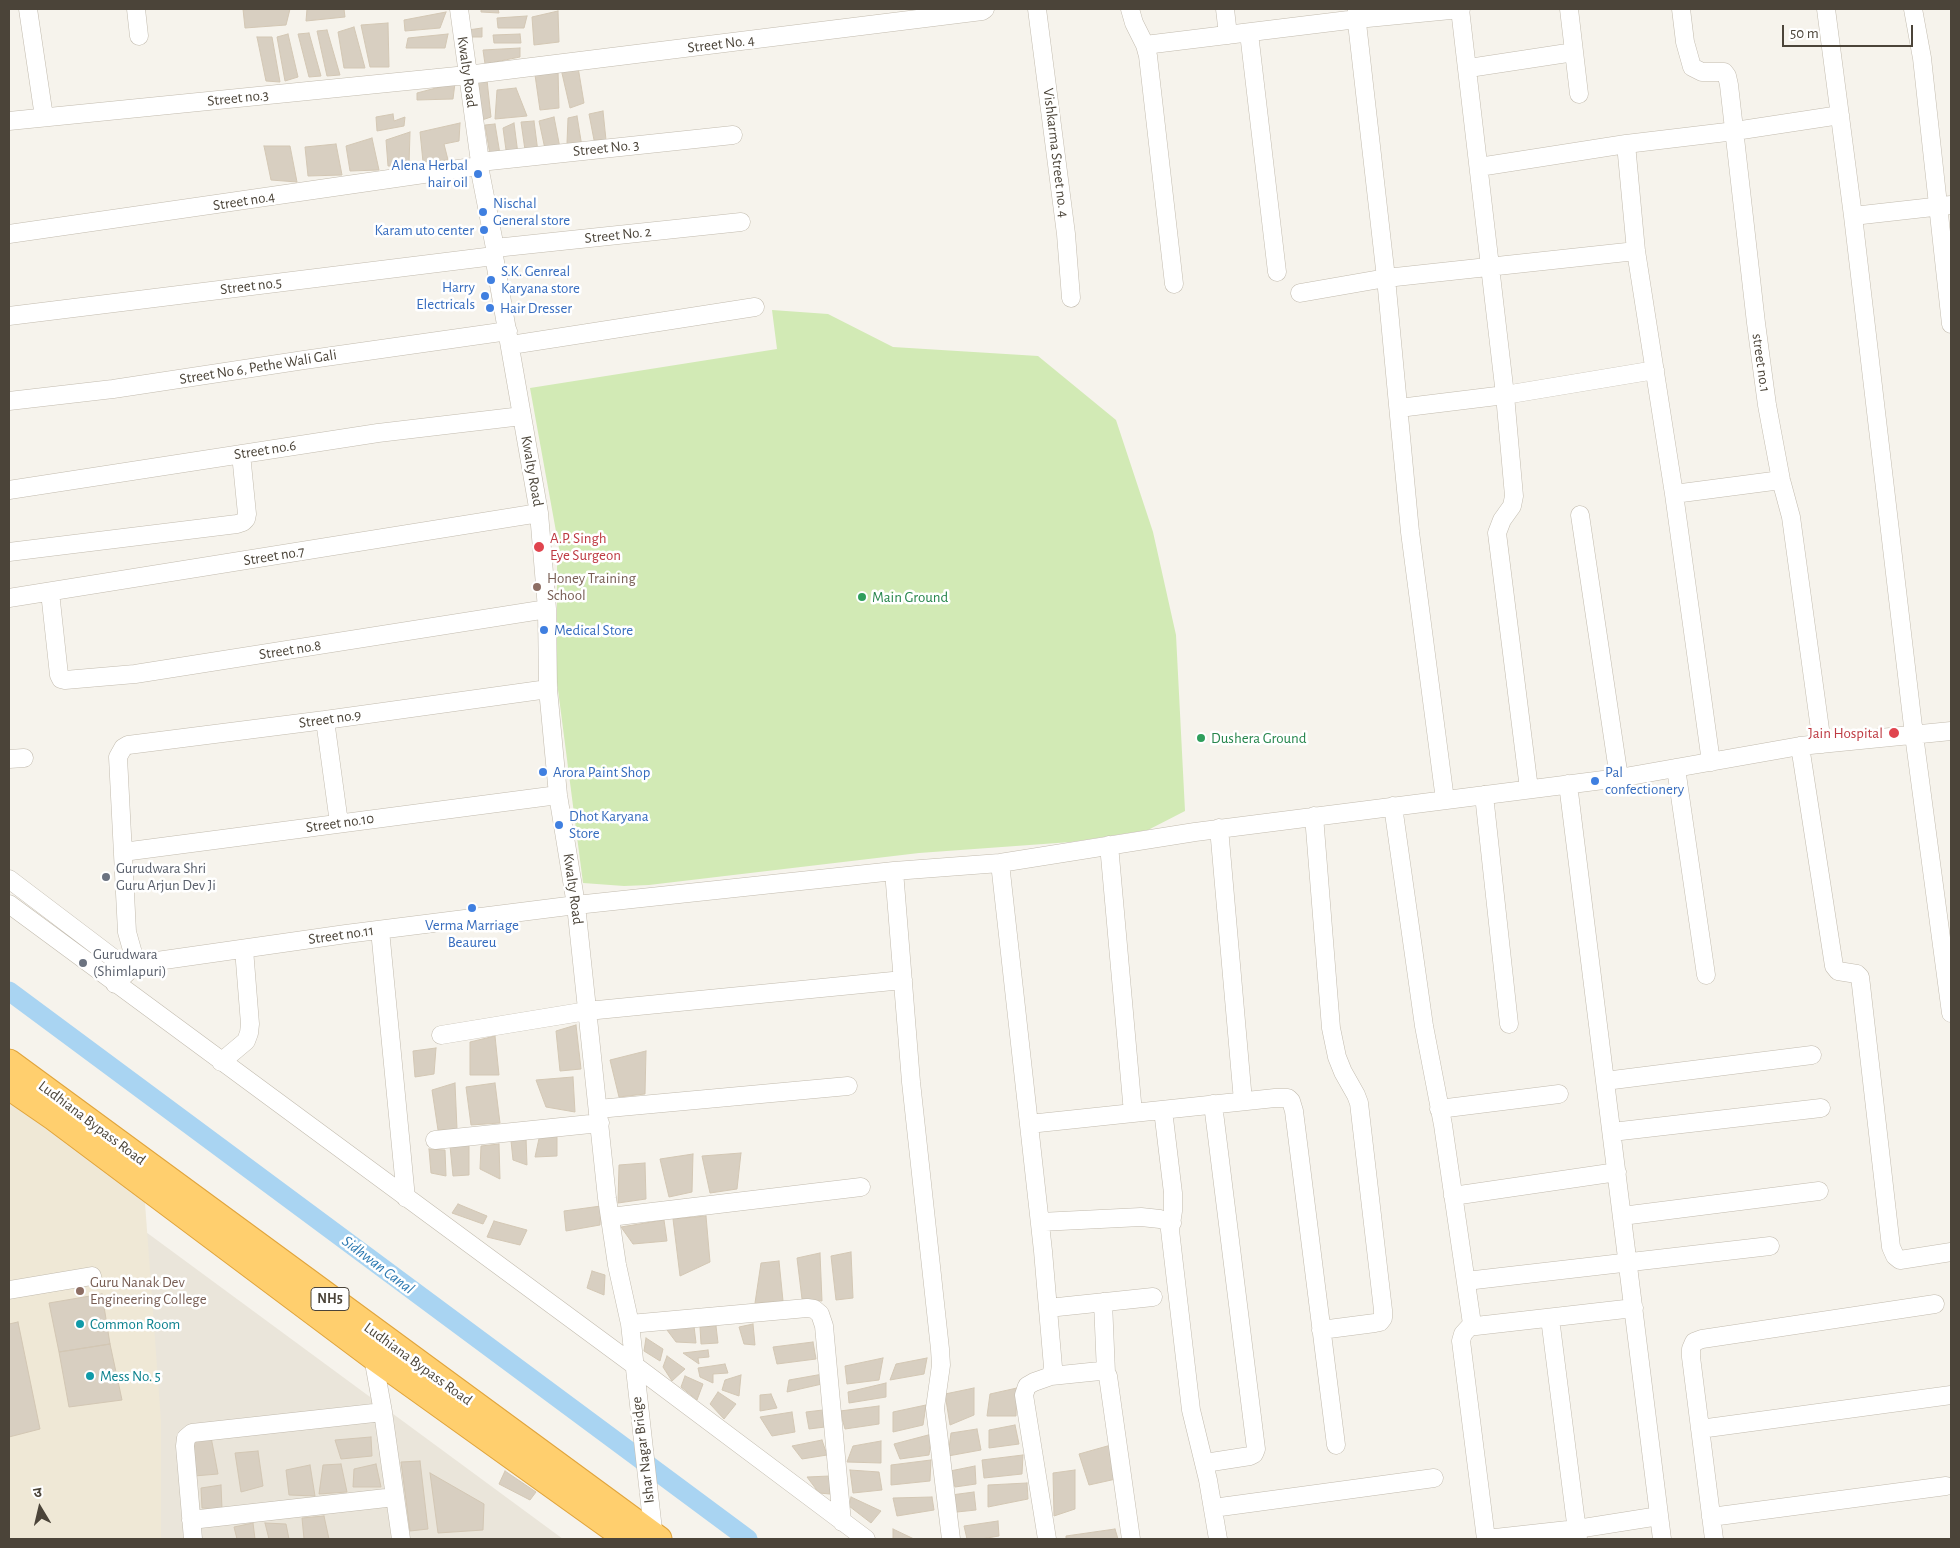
<!DOCTYPE html>
<meta charset="utf-8">
<style>
body{margin:0}
#map{position:relative;width:1960px;height:1548px;overflow:hidden;background:#f6f3ec;font-family:"Alegreya Sans","Noto Sans Devanagari",sans-serif}
canvas{display:block}
.frame{position:absolute;inset:0;border:10px solid #4b4439;pointer-events:none}
.north{position:absolute;left:15px;top:1483px;width:50px;height:50px;-webkit-text-stroke:4px #fff;paint-order:stroke;rotate:351deg;font-size:14px;font-weight:700;line-height:20px;text-align:center;color:#4b4439}
.north::after{content:'';display:block;margin:auto;width:18px;height:22px;background:#4b4439;clip-path:polygon(50% 0,100% 100%,50% 72%,0 100%)}
.scale{position:absolute;left:1782px;top:25px;width:131px;height:22px;box-sizing:border-box;border:2px solid #4b4439;border-top:0;padding-left:6px;font-size:15px;line-height:18px;white-space:nowrap;color:#4b4439;-webkit-text-stroke:4px #fff;paint-order:stroke}
</style>
<div id="map">
<canvas width="1960" height="1548"></canvas>
<div class="frame"></div>
<div class="north">उ</div>
<div class="scale">50 m</div>
</div>
<script>
const ctx = document.querySelector('canvas').getContext('2d');
ctx.lineJoin = 'round';
function fillPath(path, color) {
  ctx.fillStyle = color;
  ctx.fill(path, 'evenodd');
}
function toPath(rows) {
  const path = new Path2D();
  for (const r of rows) {
    path.moveTo(r[0], r[1]);
    for (let i = 2; i < r.length; i += 2) path.lineTo(r[i], r[i + 1]);
  }
  return path;
}
function trace(path, color, width, dash) {
  ctx.strokeStyle = color;
  ctx.lineWidth = width;
  ctx.lineCap = dash ? 'butt' : 'round';
  ctx.setLineDash(dash || []);
  ctx.stroke(path);
}
function drawText(font, color, halo, rows, align = 'center') {
  ctx.font = font + ' "Alegreya Sans",sans-serif';
  ctx.lineWidth = 5;
  ctx.setLineDash([]);
  ctx.textBaseline = 'middle';
  ctx.strokeStyle = halo;
  ctx.fillStyle = color;
  for (const [text, x, y, turn = 0] of rows) {
    ctx.save();
    ctx.translate(x, y);
    ctx.rotate((+turn || 0) * Math.PI / 180);
    ctx.textAlign = isNaN(turn) ? turn : align;
    if (halo) ctx.strokeText(text, 0, 0);
    ctx.fillText(text, 0, 0);
    ctx.restore();
  }
}
fillPath(toPath([
 [131,1221,563,1539,153,1539]
]), '#eae5da');
fillPath(toPath([
 [9,1068,142,1162,161,1421,161,1539,9,1539]
]), '#efe8d6');
fillPath(toPath([
 [772,310,828,314,893,347,1038,356,1116,420,1153,532,1176,635,1185,811,1148,830,1071,842,919,853,649,885,624,886,583,883,557,682,557,560,561,559,530,388,777,349]
]), '#d2eab5');
trace(toPath([
 [9,991,748,1539]
]), '#a9d4f2', 19);
const building = toPath([
 [243,9,290,9,286,25,245,28,243,9],
 [307,9,344,9,345,17,306,21,307,9],
 [481,9,498,9,499,13,481,12,481,9],
 [558,11,559,42,534,45,532,17,558,11],
 [446,12,440,28,405,31,404,20,446,12],
 [527,16,524,28,498,28,497,18,527,16],
 [388,23,389,67,370,67,361,25,388,23],
 [354,27,365,68,344,68,338,32,354,27],
 [482,28,482,37,469,37,468,30,482,28],
 [327,30,340,75,327,76,317,31,327,30],
 [309,33,321,76,309,77,298,34,309,33],
 [288,34,298,77,285,81,277,37,288,34],
 [448,34,445,48,406,48,408,38,448,34],
 [520,34,521,43,494,43,493,35,520,34],
 [257,37,272,37,280,82,266,81,257,37],
 [520,48,520,57,485,64,483,50,520,48],
 [578,67,584,103,570,108,561,69,578,67],
 [558,70,559,108,540,110,535,75,558,70],
 [487,80,491,117,482,120,474,81,487,80],
 [455,83,453,99,417,100,417,93,455,83],
 [516,88,527,116,495,119,497,90,516,88],
 [603,111,606,140,594,140,589,114,603,111],
 [393,114,394,121,405,117,404,126,377,131,376,117,393,114],
 [577,116,582,147,567,143,568,118,577,116],
 [554,117,560,148,545,149,539,121,554,117],
 [534,121,538,152,525,150,521,122,534,121],
 [460,123,459,141,444,144,448,160,423,162,420,132,460,123],
 [514,123,518,154,506,150,503,128,514,123],
 [495,124,500,154,490,155,485,125,495,124],
 [410,132,409,166,388,166,386,140,410,132],
 [372,138,379,170,350,171,346,146,372,138],
 [336,144,342,175,308,176,305,147,336,144],
 [264,146,290,146,297,182,271,180,264,146],
 [576,1025,581,1069,560,1071,556,1031,576,1025],
 [495,1036,499,1075,470,1075,470,1042,495,1036],
 [436,1048,434,1074,415,1077,413,1051,436,1048],
 [646,1051,645,1094,619,1097,610,1060,646,1051],
 [573,1077,575,1112,546,1107,536,1080,573,1077],
 [455,1083,457,1129,438,1130,432,1090,455,1083],
 [495,1083,500,1123,471,1125,466,1087,495,1083],
 [557,1133,557,1156,535,1157,540,1134,557,1133],
 [526,1138,527,1165,513,1160,511,1141,526,1138],
 [499,1144,500,1179,480,1169,481,1146,499,1144],
 [469,1145,469,1175,453,1176,450,1146,469,1145],
 [429,1149,445,1150,446,1176,431,1173,429,1149],
 [741,1153,737,1189,710,1193,702,1156,741,1153],
 [693,1154,692,1192,669,1197,660,1159,693,1154],
 [645,1163,646,1199,618,1203,619,1165,645,1163],
 [458,1204,487,1216,483,1224,452,1213,458,1204],
 [601,1206,600,1225,566,1231,564,1211,601,1206],
 [706,1216,710,1262,680,1276,673,1219,706,1216],
 [664,1220,667,1241,633,1244,621,1227,664,1220],
 [494,1221,527,1230,520,1245,487,1237,494,1221],
 [851,1252,853,1298,836,1300,831,1256,851,1252],
 [820,1253,822,1301,802,1299,797,1258,820,1253],
 [779,1261,783,1301,755,1303,761,1263,779,1261],
 [592,1271,605,1275,604,1295,587,1288,592,1271],
 [102,1294,110,1344,59,1352,49,1303,102,1294],
 [18,1322,40,1429,9,1437,9,1324,18,1322],
 [753,1324,755,1345,744,1344,739,1327,753,1324],
 [694,1326,696,1343,676,1342,667,1330,694,1326],
 [716,1326,718,1343,701,1344,700,1327,716,1326],
 [646,1338,663,1349,660,1361,644,1351,646,1338],
 [813,1342,816,1359,777,1364,773,1347,813,1342],
 [110,1344,122,1400,69,1407,59,1352,110,1344],
 [708,1350,709,1357,698,1358,699,1364,683,1353,708,1350],
 [667,1356,685,1369,672,1381,663,1367,667,1356],
 [883,1358,879,1380,847,1384,845,1366,883,1358],
 [927,1358,924,1374,890,1380,896,1364,927,1358],
 [725,1364,728,1373,713,1374,713,1383,700,1377,698,1368,725,1364],
 [823,1374,822,1384,787,1392,789,1380,823,1374],
 [741,1375,739,1396,722,1390,725,1380,741,1375],
 [685,1376,703,1384,697,1400,681,1387,685,1376],
 [886,1383,886,1397,849,1403,848,1392,886,1383],
 [974,1388,974,1415,950,1425,945,1394,974,1388],
 [1017,1388,1016,1416,987,1416,990,1394,1017,1388],
 [718,1392,736,1404,724,1419,710,1404,718,1392],
 [771,1394,777,1408,760,1411,760,1395,771,1394],
 [926,1405,923,1425,893,1432,893,1412,926,1405],
 [879,1406,879,1424,845,1429,840,1411,879,1406],
 [823,1410,825,1427,809,1429,806,1412,823,1410],
 [792,1412,795,1432,772,1436,760,1417,792,1412],
 [1015,1425,1019,1444,989,1448,989,1430,1015,1425],
 [977,1429,981,1450,948,1456,951,1433,977,1429],
 [932,1434,929,1455,900,1459,894,1444,932,1434],
 [211,1437,218,1474,194,1476,194,1442,211,1437],
 [371,1437,372,1456,341,1459,335,1440,371,1437],
 [822,1440,827,1455,802,1459,792,1446,822,1440],
 [881,1441,881,1463,847,1462,853,1446,881,1441],
 [1111,1445,1116,1479,1089,1485,1079,1454,1111,1445],
 [258,1451,263,1486,241,1492,235,1453,258,1451],
 [1023,1455,1022,1474,984,1478,982,1460,1023,1455],
 [931,1460,930,1481,891,1485,891,1465,931,1460],
 [420,1461,428,1529,410,1531,401,1462,420,1461],
 [341,1464,347,1492,319,1494,323,1465,341,1464],
 [376,1464,381,1487,353,1487,354,1469,376,1464],
 [310,1465,315,1496,289,1495,286,1470,310,1465],
 [975,1466,976,1484,955,1487,950,1471,975,1466],
 [850,1470,879,1472,882,1490,853,1493,850,1470],
 [1075,1470,1075,1509,1054,1516,1053,1473,1075,1470],
 [505,1471,536,1492,530,1500,499,1484,505,1471],
 [430,1473,484,1504,483,1530,438,1533,430,1473],
 [830,1476,830,1494,819,1493,807,1477,830,1476],
 [1027,1483,1028,1499,988,1507,988,1485,1027,1483],
 [221,1485,222,1509,202,1508,201,1488,221,1485],
 [974,1492,976,1510,957,1512,951,1495,974,1492],
 [851,1497,881,1511,871,1523,849,1506,851,1497],
 [932,1497,934,1510,897,1516,893,1498,932,1497],
 [324,1516,329,1539,304,1539,302,1518,324,1516],
 [998,1521,999,1536,981,1539,967,1539,964,1526,998,1521],
 [253,1523,255,1539,237,1539,234,1527,253,1523],
 [265,1523,286,1524,289,1539,269,1539,265,1523],
 [893,1529,914,1539,895,1539,893,1538,893,1529],
 [1115,1529,1118,1539,1066,1539,1066,1536,1115,1529]
]);
fillPath(building, '#d8cfc1');
trace(building, '#d3c7b4', 1);
const minor = toPath([
 [28,9,44,117],
 [136,9,139,36],
 [459,9,480,162,479,166,495,248,494,256,539,513,547,609,548,689,558,795,576,905,607,1198,617,1265,630,1324,654,1539],
 [1037,9,1066,234,1071,298],
 [1130,9,1134,23,1145,45,1148,56,1174,284],
 [1225,9,1228,35],
 [1358,9,1356,14,1386,278,1410,532,1445,800],
 [1460,9,1505,395,1514,496,1512,506,1502,520,1497,533,1529,789],
 [1569,9,1579,94],
 [1681,9,1685,42,1692,67,1702,72,1724,72,1727,76,1729,85,1756,323,1767,405,1781,480,1791,517,1822,744],
 [1826,9,1853,216,1914,735,1951,1013],
 [1913,9,1922,58,1951,324],
 [1249,33,1277,272],
 [1145,45,1357,19,1461,9],
 [1469,68,1574,52],
 [9,121,467,75,982,11,985,9],
 [1626,144,1636,251,1674,494,1711,762],
 [480,162,733,135],
 [1479,167,1626,144,1735,131,1840,115],
 [1853,216,1951,205],
 [9,234,479,166],
 [495,248,741,222],
 [1300,293,1386,278,1636,251],
 [9,316,494,256],
 [511,345,755,307],
 [9,401,113,389,304,360,508,331],
 [1399,408,1505,395,1655,370],
 [9,490,378,433,522,416],
 [1674,494,1781,480],
 [1580,515,1619,778],
 [9,552,237,524,243,522,246,519,247,514,241,454],
 [50,592,59,675,61,679,65,680,135,674,547,609],
 [9,598,539,513],
 [325,720,339,823],
 [1800,746,1834,966,1838,971,1857,974,1860,977,1861,985,1891,1247,1895,1256,1900,1260,1951,1252],
 [9,759,24,758],
 [1676,768,1706,975],
 [1568,784,1662,1539],
 [1484,795,1509,1024],
 [1393,806,1424,1026,1443,1125,1472,1324,1476,1326,1634,1308],
 [1314,816,1331,1028,1337,1057,1343,1072,1356,1095,1359,1103,1383,1310,1383,1318,1380,1322,1375,1323,1321,1330],
 [1219,828,1243,1101],
 [1109,845,1133,1113],
 [123,852,558,795],
 [1000,863,1043,1251,1053,1367,1051,1376,1034,1382,1027,1386,1024,1395,1047,1539],
 [894,871,911,1082,940,1349,941,1365,935,1408,951,1539],
 [9,879,129,970],
 [9,904,634,1365,866,1539],
 [380,930,406,1198],
 [136,964,127,932,118,757,123,748,128,745,325,720,548,689],
 [115,984,136,964,346,934,576,905,894,871,1000,863,1195,832,1619,778,1800,746,1951,731],
 [441,1035,587,1011,903,980],
 [221,1062,246,1041,249,1033,250,1024,244,949],
 [1605,1081,1812,1055],
 [598,1109,848,1086],
 [1439,1109,1559,1094],
 [1163,1110,1173,1193,1173,1211,1170,1230,1191,1410,1208,1480,1218,1539],
 [1029,1124,1275,1098,1288,1098,1291,1101,1294,1111,1336,1445],
 [1612,1132,1821,1108],
 [435,1140,600,1123],
 [1453,1196,1617,1172],
 [1622,1216,1819,1191],
 [610,1217,861,1187],
 [1040,1222,1141,1217,1160,1219,1172,1223],
 [1466,1281,1770,1246],
 [9,1290,92,1276],
 [1103,1302,1106,1373],
 [1048,1308,1153,1297],
 [1550,1318,1578,1539],
 [630,1324,807,1308,814,1309,820,1314,824,1326,842,1522],
 [1472,1324,1463,1334,1461,1341,1486,1539],
 [373,1357,383,1412,401,1539],
 [1051,1376,1100,1371,1103,1371,1108,1376,1131,1539],
 [1700,1429,1951,1395],
 [1205,1463,1250,1456,1254,1454,1256,1449,1213,1104],
 [1213,1508,1434,1478],
 [1711,1517,1946,1486],
 [191,1520,395,1497],
 [193,1539,185,1446,186,1438,192,1433,383,1412],
 [1486,1539,1577,1529,1659,1516],
 [1714,1539,1691,1357,1691,1349,1694,1342,1702,1339,1935,1304]
]);
const highway = toPath([
 [9,1062,659,1539],
 [9,1087,54,1118,373,1357,627,1539]
]);
trace(minor, '#c2bbae', 19);
trace(highway, '#e0a43c', 27);
trace(minor, '#fff', 18);
trace(highway, '#ffcf6e', 25);
for (const [x, y, r, color] of [
 [478,174,5,"#3f7fe0"],
 [483,212,5,"#3f7fe0"],
 [484,230,5,"#3f7fe0"],
 [491,280,5,"#3f7fe0"],
 [485,296,5,"#3f7fe0"],
 [490,308,5,"#3f7fe0"],
 [539,547,6,"#e0444e"],
 [537,587,5,"#8d6e63"],
 [862,597,5,"#2e9e5b"],
 [544,630,5,"#3f7fe0"],
 [1894,733,6,"#e0444e"],
 [1201,738,5,"#2e9e5b"],
 [543,772,5,"#3f7fe0"],
 [1595,781,5,"#3f7fe0"],
 [559,825,5,"#3f7fe0"],
 [106,877,5,"#6b7280"],
 [472,908,5,"#3f7fe0"],
 [83,963,5,"#6b7280"],
 [80,1291,5,"#8d6e63"],
 [80,1324,5,"#0f9aa8"],
 [90,1376,5,"#0f9aa8"]
]) {
  const dot = new Path2D();
  dot.arc(x, y, r, 0, 2 * Math.PI);
  ctx.fillStyle = color;
  ctx.fill(dot);
  trace(dot, '#fff', 2);
}
for (const [x, y, w] of [
 [330,1299,38]
]) {
  const box = new Path2D();
  box.roundRect(x - w / 2, y - 11.5, w, 23, 4);
  ctx.fillStyle = '#fff';
  ctx.fill(box);
  trace(box, '#4b4439', 1);
}
drawText('bold 14px', '#4b4439', null, [
 ["NH5",330,1299]
]);
drawText('15px', '#4b4439', '#fff', [
 ["Street No. 4",721,44,-7],
 ["Kwalty Road",467,72,82],
 ["Street no.3",238,98,-6],
 ["Street No. 3",606,148,-6],
 ["Vishkarma Street no. 4",1056,153,83],
 ["Street no.4",244,201,-9],
 ["Street No. 2",618,235,-6],
 ["Street no.5",251,286,-7],
 ["street no.1",1761,363,82],
 ["Street No 6, Pethe Wali Gali",258,367,-9],
 ["Street no.6",265,450,-9],
 ["Kwalty Road",532,471,80],
 ["Street no.7",274,556,-9],
 ["Street no.8",290,650,-9],
 ["Street no.9",330,719,-8],
 ["Street no.10",340,823,-8],
 ["Kwalty Road",573,889,82],
 ["Street no.11",341,935,-8],
 ["Ludhiana Bypass Road",92,1123,37],
 ["Ludhiana Bypass Road",418,1364,36],
 ["Ishar Nagar Bridge",643,1450,-97]
]);
drawText('15px', '#366cbe', '#fff', [
 ["Alena Herbal",468,165,"right"],
 ["hair oil",468,182,"right"],
 ["Nischal",493,203],
 ["General store",493,220],
 ["Karam uto center",474,230,"right"],
 ["S.K. Genreal",501,271],
 ["Karyana store",501,288],
 ["Harry",475,287,"right"],
 ["Electricals",475,304,"right"],
 ["Hair Dresser",500,308],
 ["Medical Store",554,630],
 ["Arora Paint Shop",553,772],
 ["Pal",1605,772],
 ["confectionery",1605,789],
 ["Dhot Karyana",569,816],
 ["Store",569,833],
 ["Verma Marriage",472,925,"center"],
 ["Beaureu",472,942,"center"]
], 'left');
drawText('15px', '#be3a42', '#fff', [
 ["A.P. Singh",550,538],
 ["Eye Surgeon",550,555],
 ["Jain Hospital",1883,733,"right"]
], 'left');
drawText('15px', '#785e54', '#fff', [
 ["Honey Training",547,578],
 ["School",547,595],
 ["Guru Nanak Dev",90,1282],
 ["Engineering College",90,1299]
], 'left');
drawText('15px', '#27864d', '#fff', [
 ["Main Ground",872,597],
 ["Dushera Ground",1211,738]
], 'left');
drawText('15px', '#5b616d', '#fff', [
 ["Gurudwara Shri",116,868],
 ["Guru Arjun Dev Ji",116,885],
 ["Gurudwara",93,954],
 ["(Shimlapuri)",93,971]
], 'left');
drawText('15px', '#0d838f', '#fff', [
 ["Common Room",90,1324],
 ["Mess No. 5",100,1376]
], 'left');
drawText('italic 16px', '#2e7ab2', '#fff', [
 ["Sidhwan Canal",378,1265,37]
]);
</script>
